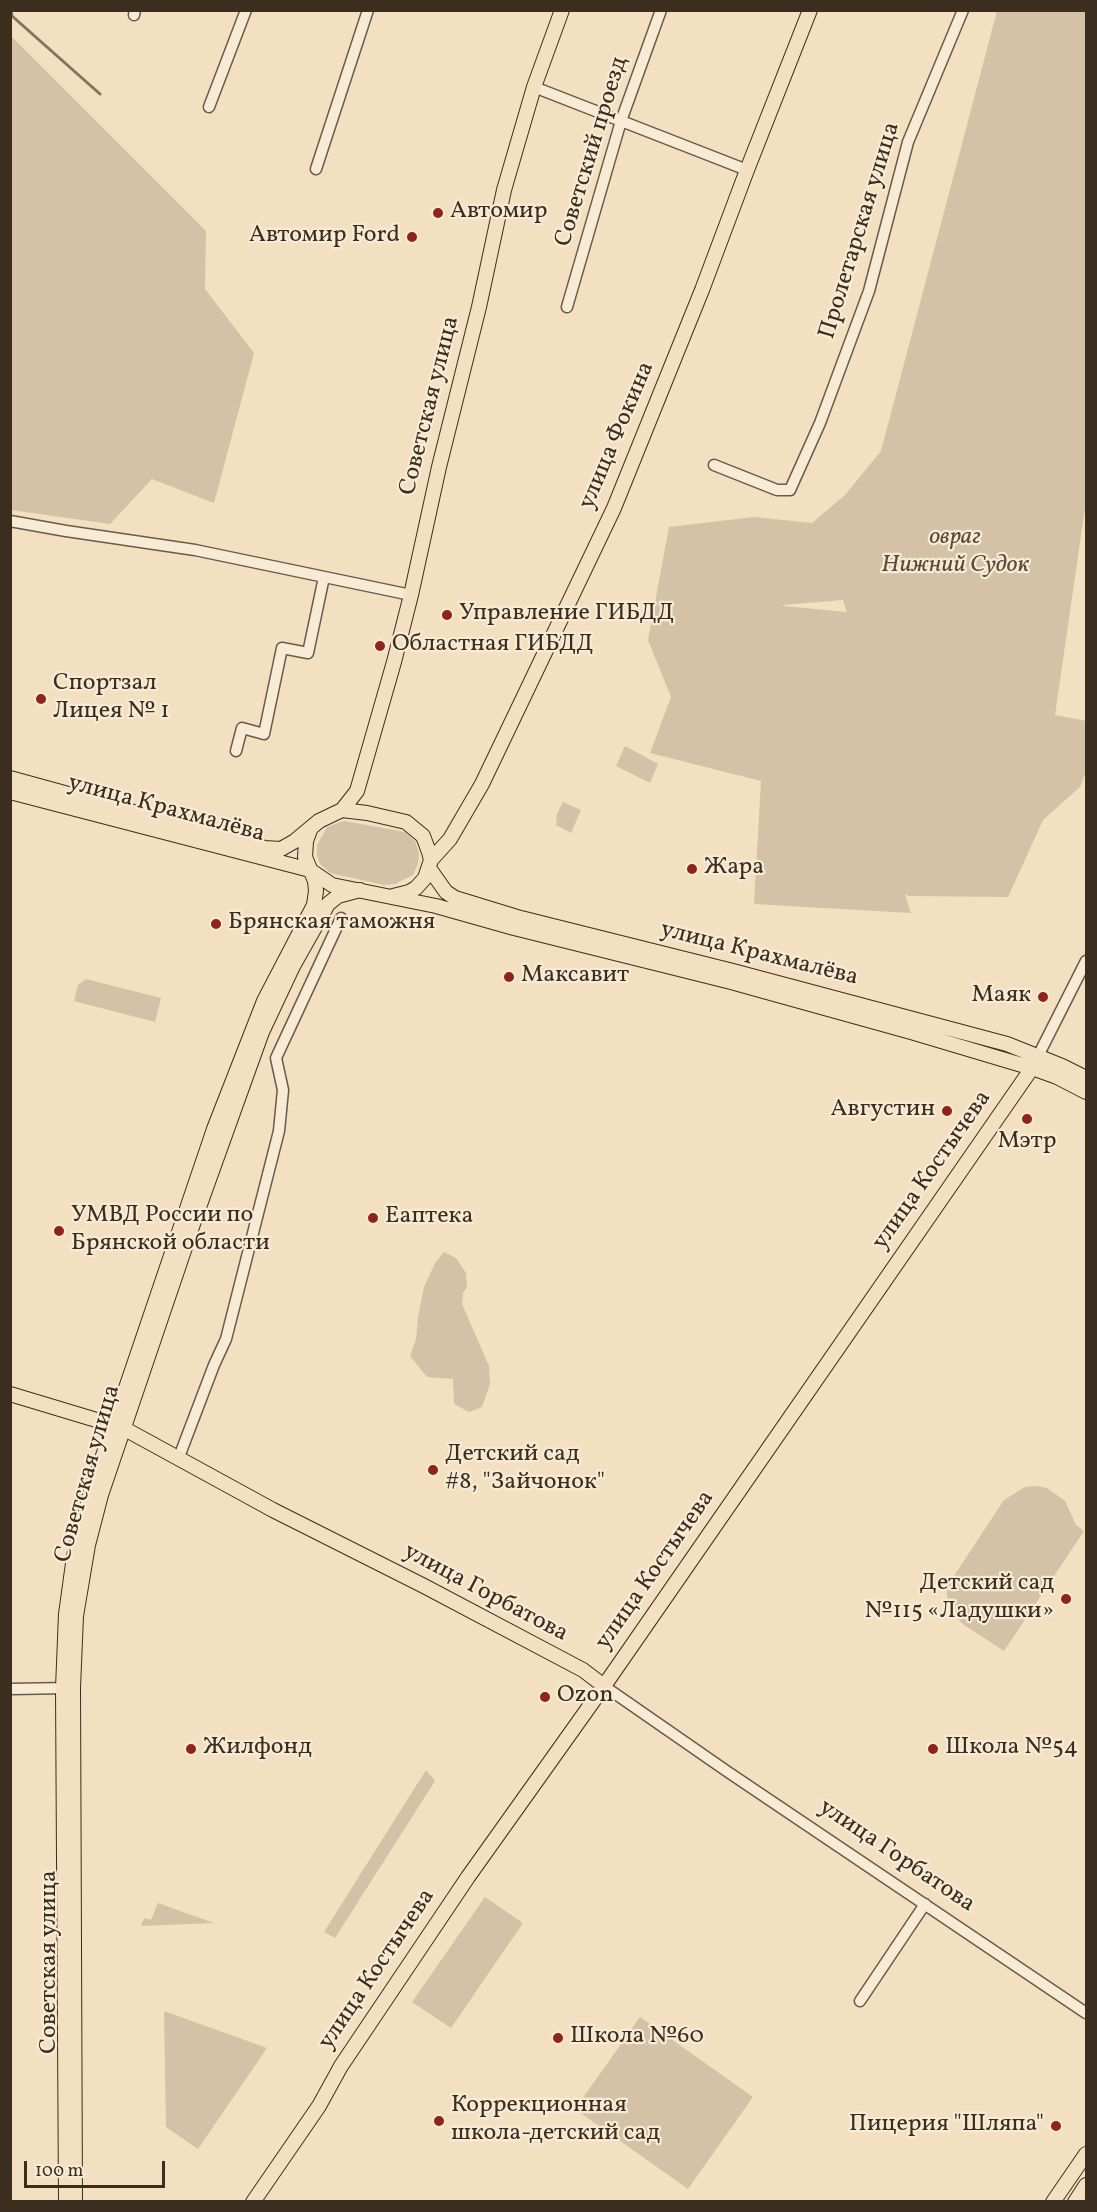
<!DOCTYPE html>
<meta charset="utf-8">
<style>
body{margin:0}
#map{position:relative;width:1097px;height:2212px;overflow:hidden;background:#f2e0c0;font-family:Vollkorn,serif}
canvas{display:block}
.frame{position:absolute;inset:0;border:12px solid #3c2e1f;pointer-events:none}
.scale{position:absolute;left:24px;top:2161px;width:141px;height:27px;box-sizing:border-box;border:3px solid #3c2e1f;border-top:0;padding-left:8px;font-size:18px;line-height:21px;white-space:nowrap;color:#3c2e1f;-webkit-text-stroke:4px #f7ebd6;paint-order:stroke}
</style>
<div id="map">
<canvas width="1097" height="2212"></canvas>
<div class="frame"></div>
<div class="scale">100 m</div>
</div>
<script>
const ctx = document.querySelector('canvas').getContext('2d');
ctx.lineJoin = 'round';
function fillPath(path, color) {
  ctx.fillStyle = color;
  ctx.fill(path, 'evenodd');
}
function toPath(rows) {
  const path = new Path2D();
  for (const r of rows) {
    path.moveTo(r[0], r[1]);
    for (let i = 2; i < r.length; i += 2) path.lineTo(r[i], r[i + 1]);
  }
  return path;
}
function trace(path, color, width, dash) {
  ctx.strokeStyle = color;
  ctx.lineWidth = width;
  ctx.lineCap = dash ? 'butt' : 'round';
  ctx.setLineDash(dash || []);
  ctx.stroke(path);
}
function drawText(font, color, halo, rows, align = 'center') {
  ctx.font = font + ' Vollkorn,serif';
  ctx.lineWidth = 4.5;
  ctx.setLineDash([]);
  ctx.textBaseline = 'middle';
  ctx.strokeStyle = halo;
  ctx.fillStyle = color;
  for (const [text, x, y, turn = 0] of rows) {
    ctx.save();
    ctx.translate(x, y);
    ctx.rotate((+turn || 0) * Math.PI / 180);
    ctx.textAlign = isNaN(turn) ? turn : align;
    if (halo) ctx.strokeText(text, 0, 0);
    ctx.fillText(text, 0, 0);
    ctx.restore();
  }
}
fillPath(toPath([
 [997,11,1086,11,1086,501,1055,715,1086,721,1086,771,1080,787,1043,820,1008,897,909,896,905,894,911,913,754,904,761,781,650,753,671,697,648,640,669,527,754,517,812,523,845,495,881,451],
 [843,600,847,612,783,606,783,605],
 [10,35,206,231,205,289,254,353,214,503,152,479,110,524,11,510],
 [625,746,658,764,650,783,616,766],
 [563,802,581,810,571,833,556,825,557,814],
 [344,821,405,832,415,841,419,853,418,864,413,875,395,884,384,885,330,873,320,864,317,855,317,845,327,827],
 [86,979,161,998,155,1022,74,1001,78,985],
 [444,1252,456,1258,466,1273,467,1287,463,1293,462,1304,489,1366,490,1384,482,1407,469,1412,454,1404,453,1379,427,1377,410,1356,416,1339,418,1317,424,1287,435,1263],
 [1037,1486,1047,1488,1065,1501,1076,1525,1084,1531,1004,1651,964,1625,955,1616,950,1607,947,1595,948,1585,1004,1500,1025,1487],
 [426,1770,435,1781,335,1938,324,1932],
 [485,1897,523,1923,451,2028,412,2002],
 [158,1903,214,1923,141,1926,144,1918,151,1920],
 [164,2011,267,2048,198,2149,166,2127],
 [640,2017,753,2097,688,2189,575,2109]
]), '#d3c2a5');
trace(toPath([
 [11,10,12,16,100,94]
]), '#84745f', 3);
const minor = toPath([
 [134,15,135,10],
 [534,87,747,170],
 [209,107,246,10],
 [316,169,368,10],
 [567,307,621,121,661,10],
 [714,465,777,490,790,490,820,423,869,291,908,142,963,10],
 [10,521,66,531,195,550,411,595],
 [236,751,242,728,264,734,282,648,308,653,324,577],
 [1035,1062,1086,961],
 [179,1457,214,1365,226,1339,279,1131,283,1090,276,1058,341,918],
 [604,1686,728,1772,1086,2013],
 [10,1689,70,1688],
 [860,2001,925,1904]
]);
const major = toPath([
 [10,778,265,848,281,849,295,841,319,821,342,810,367,813,406,822,423,836,429,852,431,860,425,878,416,888,409,892,393,896],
 [10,792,310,870,332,885,436,906,514,928,731,982,911,1032,1032,1068,1057,1077,1086,1092],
 [342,810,357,791,394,662,411,595,439,467,479,307,504,190,534,87,562,10],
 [431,860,450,839,482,784,614,508,702,290,747,170,810,10],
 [429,868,446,892,455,898,517,917,733,971,1007,1044,1062,1066,1086,1078],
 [10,1394,123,1428,273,1510,424,1586,583,1670,604,1686],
 [66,2202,63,1688,66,1614,74,1556,91,1491,214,1129,264,1001,314,905,316,891,315,881,305,857,306,841,310,830],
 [75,2202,73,1688,76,1616,88,1545,101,1495,193,1224,262,1032,293,966,328,904,338,896,360,890],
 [253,2202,319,2106,341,2066,468,1877,604,1686,1032,1068],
 [1053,2202,1086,2154],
 [1075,2202,1086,2185]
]);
trace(minor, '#6a5a47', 13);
trace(major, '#3c2e1f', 16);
trace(minor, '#f7ebd6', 10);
trace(major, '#f2e0c0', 14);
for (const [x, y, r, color] of [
 [438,213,6,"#8f2418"],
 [412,237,6,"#8f2418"],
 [447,615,6,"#8f2418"],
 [380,646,6,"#8f2418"],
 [41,699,6,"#8f2418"],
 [692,869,6,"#8f2418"],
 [216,924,6,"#8f2418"],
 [509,977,6,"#8f2418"],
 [1043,997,6,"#8f2418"],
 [947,1111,6,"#8f2418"],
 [1027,1119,6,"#8f2418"],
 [373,1218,6,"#8f2418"],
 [59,1231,6,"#8f2418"],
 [433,1470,6,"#8f2418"],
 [1066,1599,6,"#8f2418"],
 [545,1697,6,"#8f2418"],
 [191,1749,6,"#8f2418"],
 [933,1749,6,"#8f2418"],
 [558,2038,6,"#8f2418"],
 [439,2121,6,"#8f2418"],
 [1056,2126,6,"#8f2418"]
]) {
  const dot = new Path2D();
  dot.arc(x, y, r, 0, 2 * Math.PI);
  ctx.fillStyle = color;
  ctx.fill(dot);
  trace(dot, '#f7ebd6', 2);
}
drawText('24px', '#3c2e1f', '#f7ebd6', [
 ["Советский проезд",593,152,-73],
 ["Пролетарская улица",861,231,-73],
 ["Советская улица",431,406,-76],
 ["улица Фокина",618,436,-67],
 ["улица Крахмалёва",166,810,15],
 ["улица Крахмалёва",759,955,14],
 ["улица Костычева",933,1171,-55],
 ["Советская улица",89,1474,-74],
 ["улица Костычева",656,1571,-55],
 ["улица Горбатова",485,1594,28],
 ["улица Горбатова",896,1857,34],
 ["Советская улица",51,1962,-90],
 ["улица Костычева",378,1970,-56]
]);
drawText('24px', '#3c2e1f', '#f7ebd6', [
 ["Автомир",450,213],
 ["Автомир Ford",400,237,"right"],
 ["Управление ГИБДД",459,615],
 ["Областная ГИБДД",392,646],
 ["Спортзал",53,685],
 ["Лицея № 1",53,713],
 ["Жара",704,869],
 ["Брянская таможня",228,924],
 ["Максавит",521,977],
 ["Маяк",1031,997,"right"],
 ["Августин",935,1111,"right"],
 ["Мэтр",1027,1143,"center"],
 ["УМВД России по",71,1217],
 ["Брянской области",71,1245],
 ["Еаптека",385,1218],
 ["Детский сад",445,1456],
 ["#8, \"Зайчонок\"",445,1484],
 ["Детский сад",1054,1585,"right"],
 ["№115 «Ладушки»",1054,1613,"right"],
 ["Ozon",557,1697],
 ["Жилфонд",203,1749],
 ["Школа №54",945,1749],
 ["Школа №60",570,2038],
 ["Коррекционная",451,2107],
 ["школа-детский сад",451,2135],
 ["Пицерия \"Шляпа\"",1044,2126,"right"]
], 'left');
drawText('italic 24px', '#5a4c3a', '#f7ebd6', [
 ["овраг",955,539],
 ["Нижний Судок",955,567]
]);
</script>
